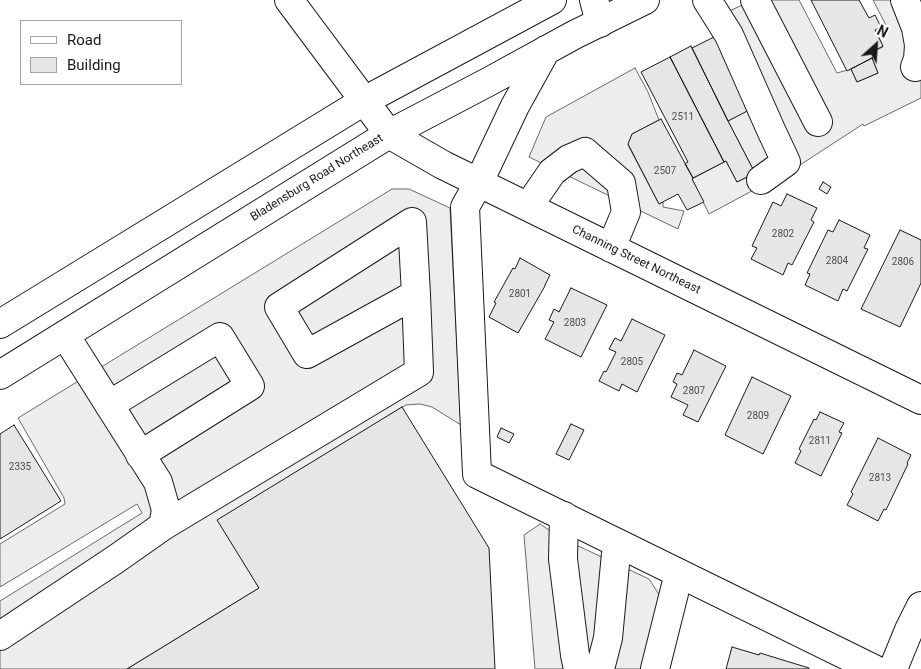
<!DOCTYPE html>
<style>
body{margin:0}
#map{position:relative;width:921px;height:669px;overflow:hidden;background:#fff;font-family:Roboto,sans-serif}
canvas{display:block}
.legend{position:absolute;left:20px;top:20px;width:162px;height:65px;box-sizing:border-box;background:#fff;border:1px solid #a3a3a3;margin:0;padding:6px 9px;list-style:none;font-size:15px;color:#1a1a1a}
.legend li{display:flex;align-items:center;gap:10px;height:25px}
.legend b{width:25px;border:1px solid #a3a3a3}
.north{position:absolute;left:851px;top:20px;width:50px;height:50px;-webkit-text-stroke:4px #fff;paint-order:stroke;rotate:26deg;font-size:14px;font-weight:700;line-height:20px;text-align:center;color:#1a1a1a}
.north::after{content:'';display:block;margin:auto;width:18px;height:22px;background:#1a1a1a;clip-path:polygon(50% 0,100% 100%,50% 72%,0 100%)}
</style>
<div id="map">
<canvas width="921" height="669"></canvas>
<ul class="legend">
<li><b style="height:6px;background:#fff"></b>Road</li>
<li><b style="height:14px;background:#e6e6e6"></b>Building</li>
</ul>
<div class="north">N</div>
</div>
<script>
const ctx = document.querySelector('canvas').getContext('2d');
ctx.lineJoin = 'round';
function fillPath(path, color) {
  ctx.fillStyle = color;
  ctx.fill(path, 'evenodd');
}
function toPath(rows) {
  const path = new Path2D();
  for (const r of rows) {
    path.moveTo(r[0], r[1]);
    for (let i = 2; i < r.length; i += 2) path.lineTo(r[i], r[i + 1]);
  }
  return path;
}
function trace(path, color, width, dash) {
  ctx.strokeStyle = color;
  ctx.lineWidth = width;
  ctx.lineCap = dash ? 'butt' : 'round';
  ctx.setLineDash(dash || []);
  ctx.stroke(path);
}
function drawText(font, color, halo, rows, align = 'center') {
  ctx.font = font + ' Roboto,sans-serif';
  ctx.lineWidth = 4;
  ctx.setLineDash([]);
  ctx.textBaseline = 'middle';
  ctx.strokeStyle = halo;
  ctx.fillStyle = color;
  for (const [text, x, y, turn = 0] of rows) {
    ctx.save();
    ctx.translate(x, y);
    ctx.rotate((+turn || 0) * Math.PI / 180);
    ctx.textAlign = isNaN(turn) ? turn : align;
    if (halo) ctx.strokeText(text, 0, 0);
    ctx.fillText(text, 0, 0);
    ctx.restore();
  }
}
const parking = toPath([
 [753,0,799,0,837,73,851,69,857,82,878,73,872,58,874,57,872,52,883,47,879,38,889,31,873,0,921,0,921,98,864,126,863,124,800,165,709,214,692,179,726,161,737,182,755,173,728,121,752,108,710,20,753,0],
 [635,68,648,92,659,120,632,134,628,145,659,204,663,202,663,207,684,211,678,229,529,157,546,117,635,68],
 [392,189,409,189,450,208,461,425,432,407,420,404,406,405,218,520,259,588,127,669,0,669,0,601,142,513,137,504,0,587,0,544,65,504,64,498,18,418,392,189],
 [540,524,561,538,649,579,660,596,644,669,535,669,524,535,540,524]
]);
fillPath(parking, '#ededed');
trace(parking, '#6a6a6a', 1);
const building = toPath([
 [811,0,859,0,869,18,875,15,881,27,875,30,883,46,872,52,874,57,847,71,811,0],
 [718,35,753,108,728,121,692,48,718,35],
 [691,46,728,121,755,173,737,182,726,161,724,162,670,57,691,46],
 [670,57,724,162,693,178,685,164,688,162,641,72,670,57],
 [872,58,878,73,857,82,851,69,872,58],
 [661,119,693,178,692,179,704,202,687,210,678,194,659,204,628,144,632,134,661,119],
 [823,182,831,187,827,194,819,189,823,182],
 [787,194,817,208,811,220,814,222,792,265,788,263,783,275,751,259,757,248,752,246,773,202,781,206,787,194],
 [839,220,870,235,864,248,868,249,847,291,843,289,838,301,805,285,810,274,807,273,828,230,833,232,839,220],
 [900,230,921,240,921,283,900,327,861,309,900,230],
 [520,258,550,275,545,285,545,286,518,333,489,317,496,303,494,302,513,268,515,269,520,258],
 [571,288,607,305,581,357,545,339,554,322,549,320,554,309,559,312,571,288],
 [632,319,665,335,637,392,622,384,619,391,599,381,604,371,606,372,616,352,609,349,615,338,621,341,632,319],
 [694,350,726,366,698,422,683,415,688,405,671,397,677,384,673,382,677,373,682,375,694,350],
 [752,377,791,396,763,454,725,435,752,377],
 [402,407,489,548,495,669,127,669,259,588,217,520,402,407],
 [820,412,844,423,839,432,842,433,821,476,795,463,801,451,799,449,814,419,816,420,820,412],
 [571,424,584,430,569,460,556,454,571,424],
 [14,425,61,501,0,539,0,434,14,425],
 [501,428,514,434,509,443,497,437,501,428],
 [878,438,911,455,907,463,908,464,886,510,884,509,878,521,847,505,853,494,851,492,878,438],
 [732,647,759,655,760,653,809,668,809,669,726,669,732,647]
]);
fillPath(building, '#e6e6e6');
trace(building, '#1a1a1a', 1);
const minor = toPath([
 [289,0,389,134,443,165,921,400],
 [594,0,600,23],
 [707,0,729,35,771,130,786,162,761,180],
 [755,0,818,122],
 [905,0,916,28,919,45,918,59,915,67],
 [479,182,465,207,477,474,874,669],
 [528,207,552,172,569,159,585,152,621,183,626,212,611,248],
 [109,405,220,337,250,386,140,455],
 [564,516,563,559,575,655,578,669],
 [163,526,419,372,416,294,412,222,279,307,307,354,416,294],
 [0,636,116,559,163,526,166,510,158,482,65,335],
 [600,669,608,638,617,543],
 [655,669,679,573],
 [893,669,909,630,921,606]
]);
const major = toPath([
 [479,182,515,106,546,50],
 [0,324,364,101,552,0],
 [0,375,389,134,490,81,574,35,645,0]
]);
trace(minor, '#1a1a1a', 30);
trace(major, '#1a1a1a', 30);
trace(minor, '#fff', 28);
trace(major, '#fff', 28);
drawText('10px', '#4d4d4d', null, [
 ["2511",683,117],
 ["2507",665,171],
 ["2802",783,234],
 ["2804",837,261],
 ["2806",903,262],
 ["2801",520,294],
 ["2803",575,323],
 ["2805",632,362],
 ["2807",694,391],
 ["2809",758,416],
 ["2811",820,441],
 ["2335",20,467],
 ["2813",880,478]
]);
drawText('12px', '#1a1a1a', '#fff', [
 ["Bladensburg Road Northeast",317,178,-32],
 ["Channing Street Northeast",636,260,26]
]);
</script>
